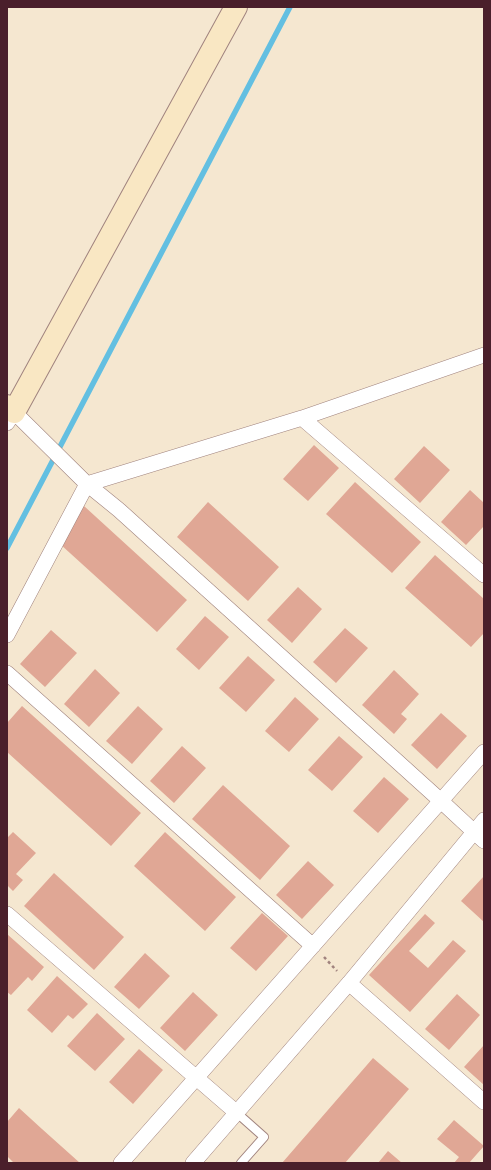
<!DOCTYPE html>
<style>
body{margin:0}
#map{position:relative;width:491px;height:1170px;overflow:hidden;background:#f5e7d0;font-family:"IM FELL French Canon",serif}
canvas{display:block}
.frame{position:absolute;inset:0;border:8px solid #4a1f2b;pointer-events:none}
</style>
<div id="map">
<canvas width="491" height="1170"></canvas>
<div class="frame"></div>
</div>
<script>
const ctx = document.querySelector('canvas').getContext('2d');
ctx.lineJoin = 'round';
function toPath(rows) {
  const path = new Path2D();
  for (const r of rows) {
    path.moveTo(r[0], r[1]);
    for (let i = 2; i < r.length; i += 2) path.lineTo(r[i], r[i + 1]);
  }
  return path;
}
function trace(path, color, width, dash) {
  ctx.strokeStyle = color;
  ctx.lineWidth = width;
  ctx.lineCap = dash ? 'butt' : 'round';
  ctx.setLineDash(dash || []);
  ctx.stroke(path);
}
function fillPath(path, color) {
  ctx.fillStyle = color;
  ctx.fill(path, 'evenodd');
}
trace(toPath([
 [7,548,290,7]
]), '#63bfe1', 5.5);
fillPath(toPath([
 [314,445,339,468,308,501,283,479],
 [424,446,450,470,420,503,394,479],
 [355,482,421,542,392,573,326,514],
 [470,490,484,503,484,526,466,545,441,522],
 [208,502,279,567,248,601,177,537],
 [84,506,187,600,157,632,60,544,68,524],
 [435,555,484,599,484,633,471,647,405,588],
 [298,587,322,609,292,643,267,620],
 [205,616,229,637,199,670,176,649],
 [345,628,368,648,336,683,313,662],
 [51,630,77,653,45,687,20,664],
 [248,656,275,680,246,712,219,688],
 [95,669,120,693,89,727,64,704],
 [394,670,419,694,401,714,407,719,394,734,362,705],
 [295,697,319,719,289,752,265,731],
 [22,706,141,813,111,846,7,752,7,723],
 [138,706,163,729,132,764,106,741],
 [441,713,467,736,437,769,411,745],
 [339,736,363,757,332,791,308,770],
 [182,746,206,768,174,803,150,781],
 [384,777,409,799,378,833,353,811],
 [223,785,290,846,260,880,192,819],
 [13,832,36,853,16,874,23,880,13,891,7,885,7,838],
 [165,832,236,897,205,931,134,866],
 [308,861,334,885,302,919,276,895],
 [54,873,124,937,94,970,24,906],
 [484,876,484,922,461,901],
 [262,913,288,936,256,971,230,948],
 [425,914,435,923,409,951,428,968,453,940,466,951,410,1012,369,975],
 [7,934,44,967,32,981,28,977,11,995,7,992],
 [145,953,170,976,139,1009,114,987],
 [57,976,88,1004,73,1019,68,1015,52,1033,27,1010],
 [193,992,218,1015,185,1051,160,1028],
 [457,994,480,1015,449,1050,425,1029],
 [97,1013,125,1039,95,1071,67,1046],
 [484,1045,484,1085,464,1067],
 [139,1049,163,1070,133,1104,109,1082],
 [373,1058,409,1089,345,1163,282,1163],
 [19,1108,42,1129,80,1163,14,1163,7,1156,7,1122],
 [454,1120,484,1146,469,1163,454,1163,459,1157,437,1139],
 [388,1151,402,1163,378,1163]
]), '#e0a795');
const lane = toPath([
 [237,1113,264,1137,241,1163]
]);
const street = toPath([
 [302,418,484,575],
 [7,423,14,412,87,484,119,510,441,801,484,841],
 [7,635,87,484,302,418,484,355],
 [7,673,313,946],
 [7,914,237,1113],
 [349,983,484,1102],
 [121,1163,484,752],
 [193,1163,349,983,484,820]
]);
const secondary = toPath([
 [7,406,14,412,236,7]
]);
trace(lane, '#a0837e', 10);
trace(street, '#a0837e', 16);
trace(secondary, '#a0837e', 24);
trace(toPath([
 [324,957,337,971]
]), '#a0837e', 2.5, [3, 3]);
trace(lane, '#fff', 8);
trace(street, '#fff', 15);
trace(secondary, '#f9e7c3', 22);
</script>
